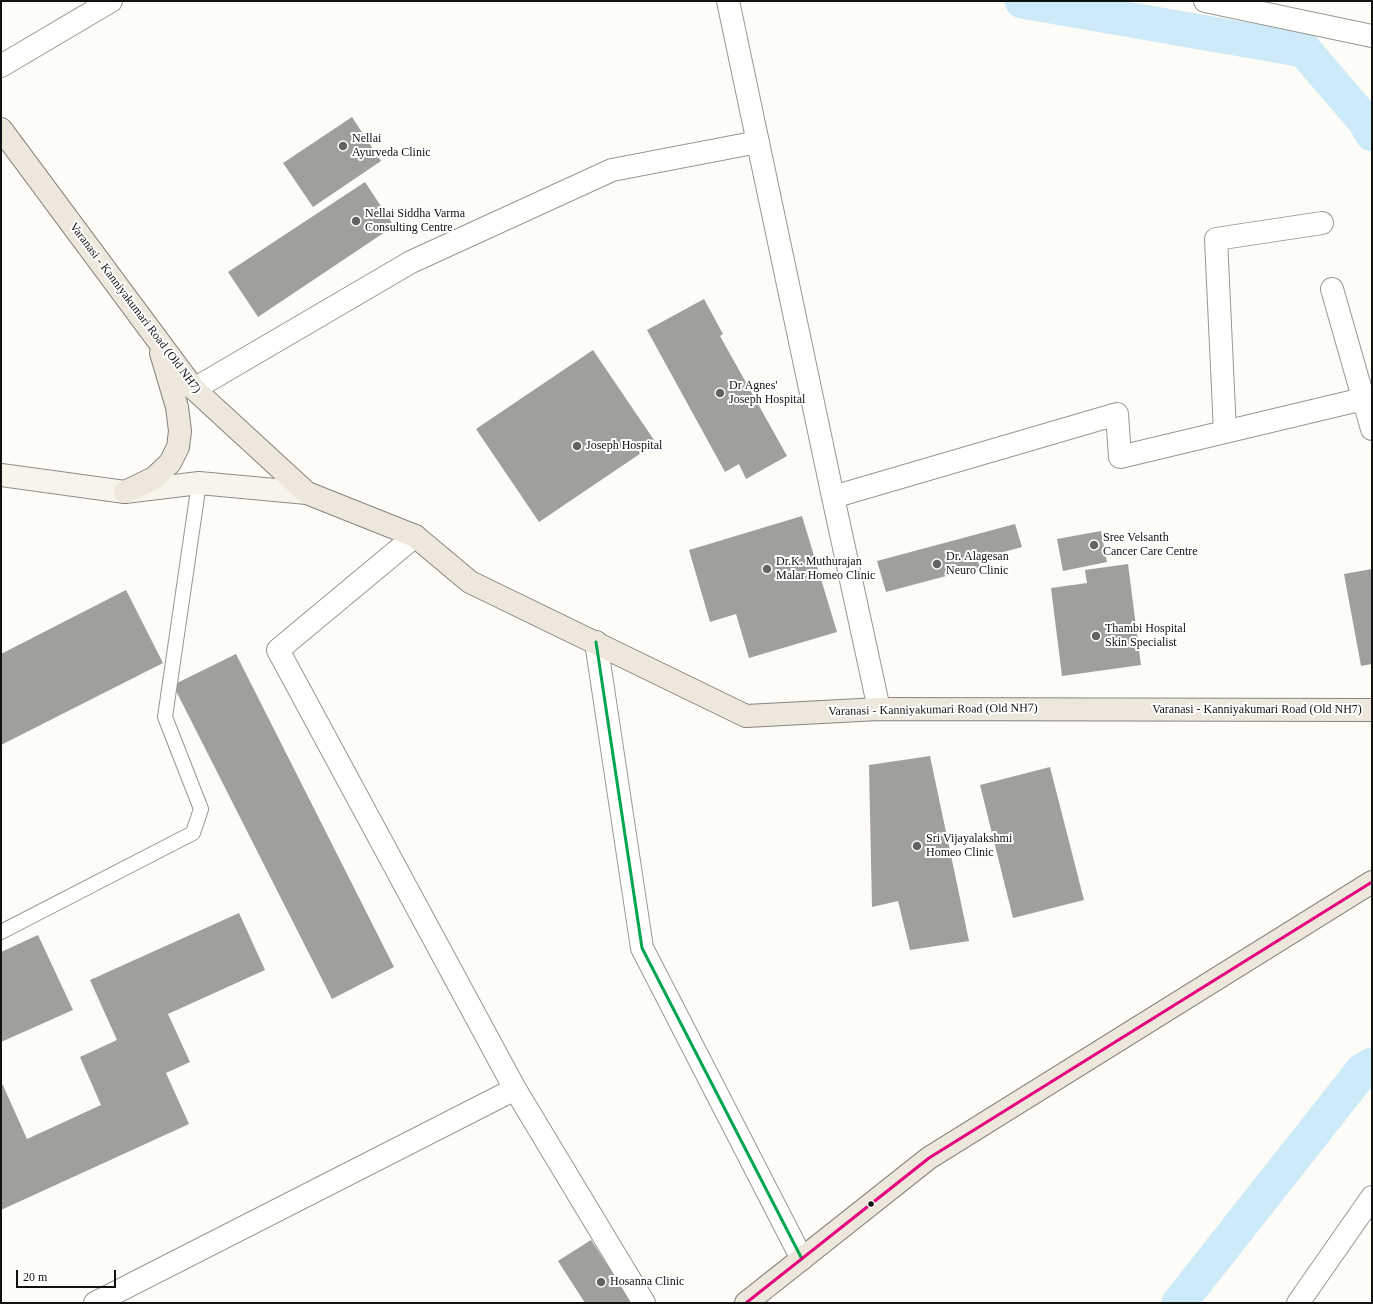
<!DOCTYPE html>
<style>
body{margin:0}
#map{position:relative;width:1373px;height:1304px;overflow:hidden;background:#fdfcf7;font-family:Georgia,serif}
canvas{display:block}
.frame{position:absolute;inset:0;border:2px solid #111;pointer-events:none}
.scale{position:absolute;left:16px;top:1270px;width:100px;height:18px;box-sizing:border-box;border:2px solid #111;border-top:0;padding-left:5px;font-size:12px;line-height:14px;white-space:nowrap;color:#111;-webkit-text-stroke:3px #fff;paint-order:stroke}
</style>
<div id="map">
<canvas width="1373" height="1304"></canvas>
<div class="frame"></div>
<div class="scale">20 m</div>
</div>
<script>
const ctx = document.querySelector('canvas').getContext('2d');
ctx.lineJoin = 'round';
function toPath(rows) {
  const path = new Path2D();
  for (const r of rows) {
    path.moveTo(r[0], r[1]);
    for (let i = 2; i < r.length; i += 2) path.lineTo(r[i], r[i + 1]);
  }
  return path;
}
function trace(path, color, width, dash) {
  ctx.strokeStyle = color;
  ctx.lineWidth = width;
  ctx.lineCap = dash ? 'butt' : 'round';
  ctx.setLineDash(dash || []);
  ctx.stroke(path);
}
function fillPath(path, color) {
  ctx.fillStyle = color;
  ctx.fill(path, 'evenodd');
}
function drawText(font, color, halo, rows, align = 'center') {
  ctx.font = font + ' Georgia,serif';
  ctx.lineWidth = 4;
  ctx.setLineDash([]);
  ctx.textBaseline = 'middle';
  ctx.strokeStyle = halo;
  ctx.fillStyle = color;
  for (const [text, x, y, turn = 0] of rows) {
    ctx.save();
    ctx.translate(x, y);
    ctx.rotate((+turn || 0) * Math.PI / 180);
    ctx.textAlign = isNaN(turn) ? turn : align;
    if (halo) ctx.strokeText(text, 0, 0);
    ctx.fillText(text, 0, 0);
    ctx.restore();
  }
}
trace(toPath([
 [1022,1,1304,50,1365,121,1372,134],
 [1179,1303,1362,1071,1372,1065]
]), '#cdeaf8', 35);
fillPath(toPath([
 [352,117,381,161,313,207,283,163],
 [365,182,394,226,258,317,228,272],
 [704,299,723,334,720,336,787,456,746,479,739,464,725,472,647,330],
 [593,350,656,443,539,522,476,429],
 [802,516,837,632,749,658,736,614,710,622,689,550],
 [1015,524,1022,547,977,559,980,567,886,592,877,561],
 [1101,531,1107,562,1063,571,1057,539],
 [1128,564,1141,665,1062,676,1051,588,1087,583,1085,570],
 [1372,569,1372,664,1361,666,1344,574],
 [126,590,163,663,1,745,1,654],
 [236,654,394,967,332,999,173,685],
 [930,756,969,941,910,950,898,901,872,907,869,765],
 [1050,767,1084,900,1013,918,980,785],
 [239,913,265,970,168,1014,190,1062,166,1073,189,1124,1,1210,1,1081,27,1139,101,1105,80,1057,117,1040,90,980],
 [38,935,73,1010,1,1042,1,952],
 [591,1240,632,1303,585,1303,558,1261]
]), '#a19f9c');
const lane = toPath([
 [1,932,193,833,201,809,165,717,199,483]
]);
const street = toPath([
 [728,1,833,497],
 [1205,1,1372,36],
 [1,66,111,1],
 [1332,289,1372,429],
 [194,389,411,262,612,170,758,142],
 [1225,432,1216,239,1322,223],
 [596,642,642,948,802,1259],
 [879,709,833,497,1117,414,1120,457,1363,399],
 [515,1089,644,1303],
 [95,1303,515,1089,278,650,415,536],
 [1298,1303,1372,1197]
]);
const secondary = toPath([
 [1,475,125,492,199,483,307,493]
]);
const primary = toPath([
 [1,129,194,389,307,493,415,536,470,582,746,716,879,709,1372,710],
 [125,492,154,478,170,463,178,447,180,431,177,407,161,353],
 [746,1303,929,1158,1372,882]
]);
trace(lane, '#979795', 16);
trace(street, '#979795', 24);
trace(secondary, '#8e8d8b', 24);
trace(primary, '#858482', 24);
trace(lane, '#fffffe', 14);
trace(street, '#fffffe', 22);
trace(secondary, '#f6f4eb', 22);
trace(primary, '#ede8db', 22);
trace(toPath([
 [596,642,642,948,802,1259]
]), '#00a651', 3);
trace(toPath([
 [746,1303,929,1158,1372,882]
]), '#e5007d', 3);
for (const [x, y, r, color] of [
 [343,146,5,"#646362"],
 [356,221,5,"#646362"],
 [720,393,5,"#646362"],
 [577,446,5,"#646362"],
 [1094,545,5,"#646362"],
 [937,564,5,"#646362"],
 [767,569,5,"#646362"],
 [1096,636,5,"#646362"],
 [917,846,5,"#646362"],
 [871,1204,3.5,"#111"],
 [601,1282,5,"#646362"]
]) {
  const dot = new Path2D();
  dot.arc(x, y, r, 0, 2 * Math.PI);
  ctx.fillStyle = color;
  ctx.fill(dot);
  trace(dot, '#fff', 1.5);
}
drawText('12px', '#111', '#fff', [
 ["Nellai",352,139],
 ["Ayurveda Clinic",352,153],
 ["Nellai Siddha Varma",365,214],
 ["Consulting Centre",365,228],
 ["Dr Agnes'",729,386],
 ["Joseph Hospital",729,400],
 ["Joseph Hospital",586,446],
 ["Sree Velsanth",1103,538],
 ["Cancer Care Centre",1103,552],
 ["Dr. Alagesan",946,557],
 ["Neuro Clinic",946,571],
 ["Dr.K. Muthurajan",776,562],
 ["Malar Homeo Clinic",776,576],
 ["Thambi Hospital",1105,629],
 ["Skin Specialist",1105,643],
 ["Sri Vijayalakshmi",926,839],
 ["Homeo Clinic",926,853],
 ["Hosanna Clinic",610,1282]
], 'left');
drawText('12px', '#111', '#fff', [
 ["Varanasi - Kanniyakumari Road (Old NH7)",135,308,53],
 ["Varanasi - Kanniyakumari Road (Old NH7)",933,710,-1],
 ["Varanasi - Kanniyakumari Road (Old NH7)",1257,710]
]);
</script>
